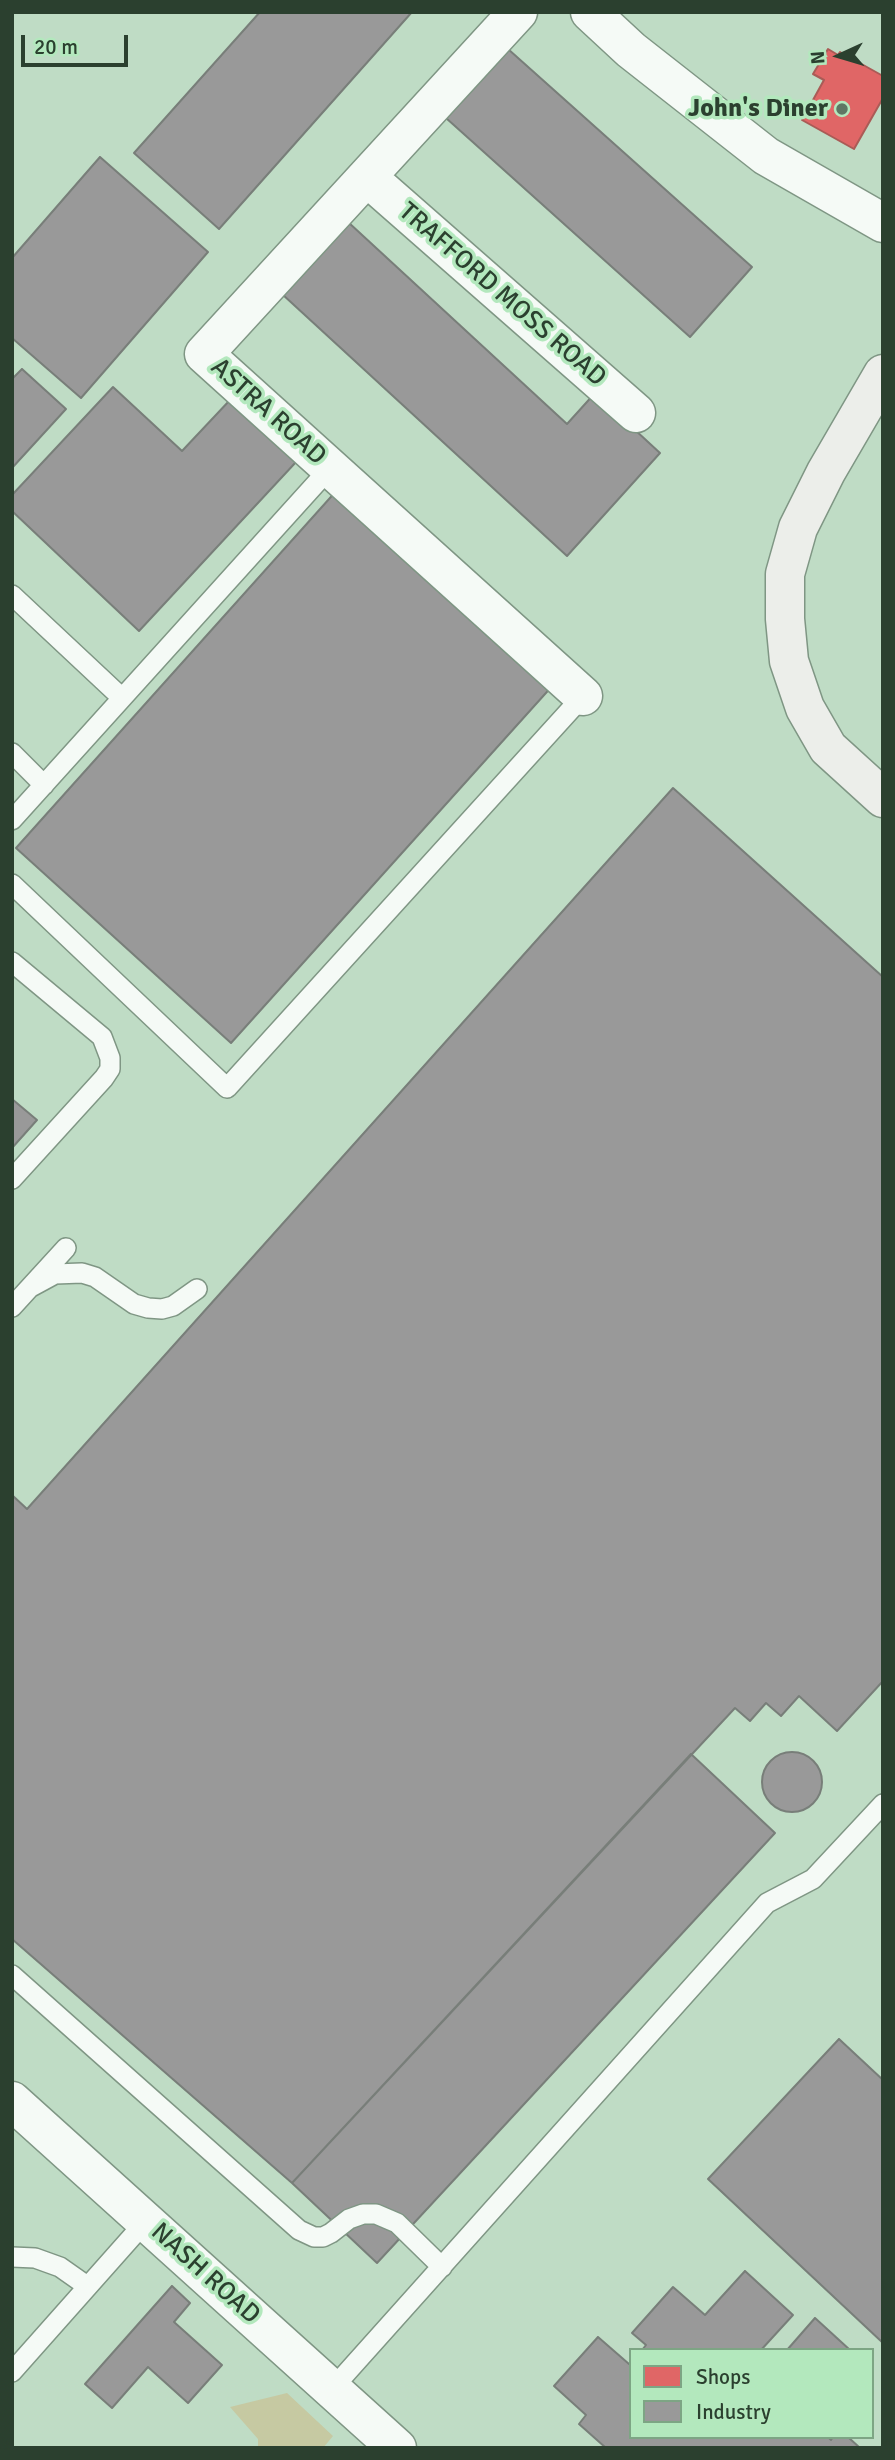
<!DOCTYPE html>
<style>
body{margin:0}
#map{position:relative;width:895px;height:2460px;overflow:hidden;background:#bfdcc5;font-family:Signika,sans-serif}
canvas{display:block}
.frame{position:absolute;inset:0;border:14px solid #2b402f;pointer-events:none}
.legend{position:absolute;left:629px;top:2348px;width:245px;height:91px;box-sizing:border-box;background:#b3e8bd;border:2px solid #7da584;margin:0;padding:9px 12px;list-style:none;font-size:21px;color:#2b402f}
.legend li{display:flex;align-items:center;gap:14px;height:35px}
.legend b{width:35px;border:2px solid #7da584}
.north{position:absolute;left:804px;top:21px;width:70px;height:70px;-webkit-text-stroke:5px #b3e8bd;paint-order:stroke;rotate:266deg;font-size:19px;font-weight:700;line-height:28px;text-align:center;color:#2b402f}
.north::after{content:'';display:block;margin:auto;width:24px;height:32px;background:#2b402f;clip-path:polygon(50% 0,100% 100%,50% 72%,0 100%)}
.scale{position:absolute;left:21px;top:35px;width:107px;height:32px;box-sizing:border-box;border:4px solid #2b402f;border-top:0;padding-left:9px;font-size:21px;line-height:24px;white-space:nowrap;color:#2b402f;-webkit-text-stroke:5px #b3e8bd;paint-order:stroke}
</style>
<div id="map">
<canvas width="895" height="2460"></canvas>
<div class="frame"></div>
<ul class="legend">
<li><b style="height:19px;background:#e06666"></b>Shops</li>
<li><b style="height:19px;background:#999"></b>Industry</li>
</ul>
<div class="north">N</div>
<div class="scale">20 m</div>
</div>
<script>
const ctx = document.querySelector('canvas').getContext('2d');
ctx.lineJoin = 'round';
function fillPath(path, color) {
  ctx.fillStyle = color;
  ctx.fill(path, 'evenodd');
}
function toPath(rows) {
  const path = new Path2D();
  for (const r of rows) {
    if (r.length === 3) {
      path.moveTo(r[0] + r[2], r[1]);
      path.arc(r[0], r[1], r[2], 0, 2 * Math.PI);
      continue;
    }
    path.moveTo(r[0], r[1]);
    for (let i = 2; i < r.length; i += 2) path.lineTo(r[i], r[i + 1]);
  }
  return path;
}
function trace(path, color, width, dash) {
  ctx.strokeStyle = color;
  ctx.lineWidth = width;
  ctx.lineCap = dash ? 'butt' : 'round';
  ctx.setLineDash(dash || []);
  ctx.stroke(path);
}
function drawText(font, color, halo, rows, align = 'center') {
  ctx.font = font + ' Signika,sans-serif';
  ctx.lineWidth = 7;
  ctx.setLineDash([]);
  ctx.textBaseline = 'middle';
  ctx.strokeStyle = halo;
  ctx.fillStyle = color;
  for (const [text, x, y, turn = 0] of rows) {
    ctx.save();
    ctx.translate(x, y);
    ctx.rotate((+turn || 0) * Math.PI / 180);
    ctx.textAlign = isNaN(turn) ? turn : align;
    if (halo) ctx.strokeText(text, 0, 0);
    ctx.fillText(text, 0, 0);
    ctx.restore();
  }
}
fillPath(toPath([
 [287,2393,333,2436,323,2448,258,2448,258,2439,230,2407]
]), '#c6c9a2');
const shops = toPath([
 [828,49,838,55,840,52,883,76,883,98,854,149,802,120,824,80,813,74,828,49]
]);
fillPath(shops, '#e06666');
trace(shops, '#aa5b56', 2);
const industry = toPath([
 [260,12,412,12,219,229,134,153,260,12],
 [508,49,752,267,690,337,446,118,508,49],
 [100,157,208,252,81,398,12,338,12,258,100,157],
 [348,222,567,424,595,393,660,453,567,556,282,294,348,222],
 [22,369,66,409,12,468,12,379,22,369],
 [113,387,182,451,230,400,296,462,139,631,12,511,12,495,113,387],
 [338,489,554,684,231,1043,16,848,338,489],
 [673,788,883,977,883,1681,837,1731,799,1696,781,1716,766,1703,750,1721,735,1708,292,2183,12,1939,12,1495,27,1509,673,788],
 [12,1099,37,1120,12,1148,12,1099],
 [792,1782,30],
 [691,1754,775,1833,377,2263,292,2183,691,1754],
 [839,2039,883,2080,883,2343,708,2179,839,2039],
 [745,2271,793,2315,761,2350,642,2350,646,2345,632,2333,673,2287,705,2315,745,2271],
 [172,2286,190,2303,174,2322,222,2365,188,2403,148,2367,112,2408,85,2384,172,2286],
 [815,2318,850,2350,787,2350,815,2318],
 [598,2337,629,2364,631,2362,631,2437,828,2437,831,2440,833,2437,848,2437,860,2448,606,2448,579,2424,586,2415,554,2386,598,2337]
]);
fillPath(industry, '#999');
trace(industry, '#787e79', 2);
const service = toPath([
 [12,595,122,698],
 [12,753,44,785],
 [12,820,330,468],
 [12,884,227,1088,583,696],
 [12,962,102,1037,110,1058,110,1069,104,1078,12,1179],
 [31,1287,55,1274,82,1273,95,1277,134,1304,148,1308,162,1309,173,1306,197,1289],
 [12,1307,66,1248],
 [12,1975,299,2230,314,2237,323,2237,331,2233,349,2219,363,2214,376,2214,397,2223,442,2267],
 [12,2257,35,2258,60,2267,87,2286],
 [12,2372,146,2221],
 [332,2389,767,1903,813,1879,883,1804]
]);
const minor = toPath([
 [518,12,204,354,583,696],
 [367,177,636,413],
 [12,2101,397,2448]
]);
const tertiary = toPath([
 [590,12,631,50,766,156,883,223]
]);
const secondary = toPath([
 [883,374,826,472,798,528,785,574,785,619,789,661,805,708,828,748,883,798]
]);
trace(service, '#7f9684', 22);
trace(minor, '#7f9684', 41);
trace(tertiary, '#7f9684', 41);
trace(secondary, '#7f9684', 41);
trace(service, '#f5faf6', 19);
trace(minor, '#f5faf6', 38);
trace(tertiary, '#f5faf6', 38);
trace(secondary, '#eceeea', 38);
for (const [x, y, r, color] of [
 [842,109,7,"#5f7764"]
]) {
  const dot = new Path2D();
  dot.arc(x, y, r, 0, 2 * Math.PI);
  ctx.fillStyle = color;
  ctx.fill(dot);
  trace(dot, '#b3e8bd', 2.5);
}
drawText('bold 26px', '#2b402f', '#b3e8bd', [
 ["John's Diner",828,109]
], 'right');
drawText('26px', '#2b402f', '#b3e8bd', [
 ["TRAFFORD MOSS ROAD",502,295,41],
 ["ASTRA ROAD",268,412,42],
 ["NASH ROAD",205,2274,42]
]);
</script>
